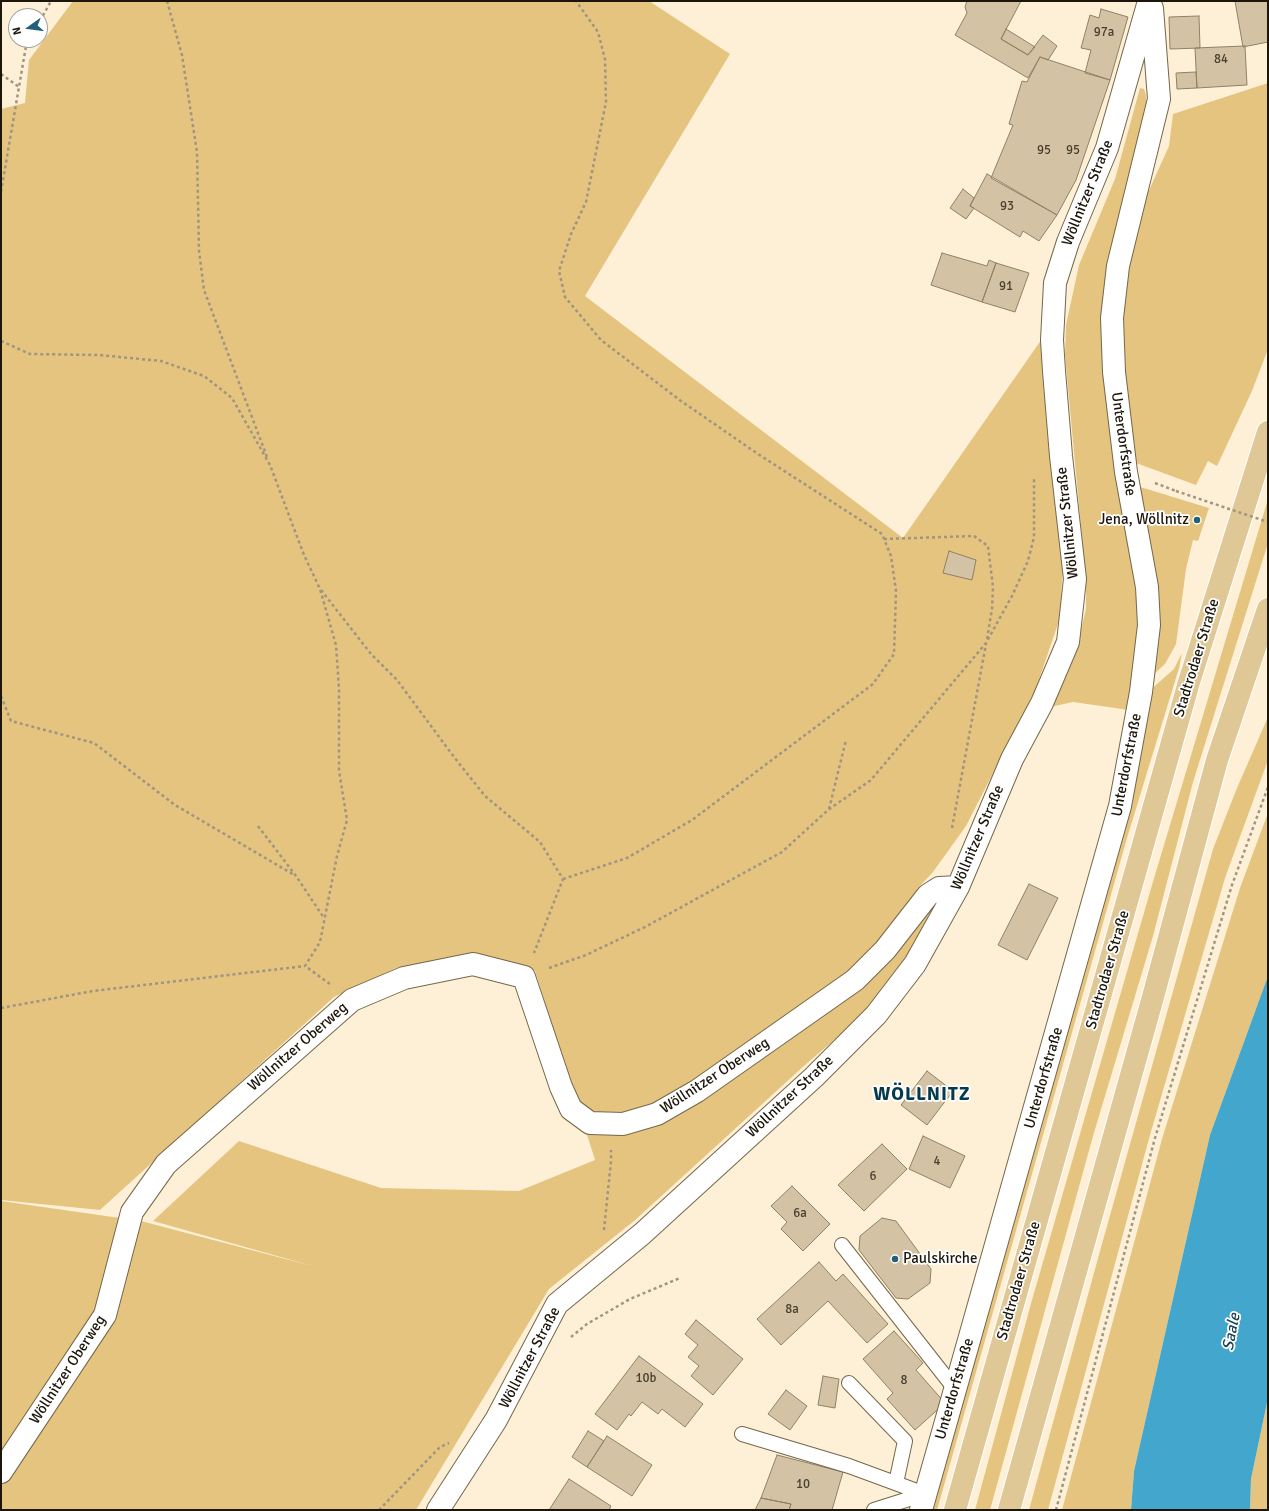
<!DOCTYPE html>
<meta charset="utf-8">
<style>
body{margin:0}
#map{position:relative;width:1269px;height:1511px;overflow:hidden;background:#fdf0d6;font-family:Signika,sans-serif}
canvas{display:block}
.frame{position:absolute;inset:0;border:2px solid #1b150a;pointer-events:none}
.north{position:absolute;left:8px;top:8px;width:40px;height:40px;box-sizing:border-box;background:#fff;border:1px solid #a4a19d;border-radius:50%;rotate:256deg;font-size:11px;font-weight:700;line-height:16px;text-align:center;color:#1b150a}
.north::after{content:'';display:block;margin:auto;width:14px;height:18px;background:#246178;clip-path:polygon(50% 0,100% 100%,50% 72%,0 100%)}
</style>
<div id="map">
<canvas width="1269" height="1511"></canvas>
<div class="frame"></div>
<div class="north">N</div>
</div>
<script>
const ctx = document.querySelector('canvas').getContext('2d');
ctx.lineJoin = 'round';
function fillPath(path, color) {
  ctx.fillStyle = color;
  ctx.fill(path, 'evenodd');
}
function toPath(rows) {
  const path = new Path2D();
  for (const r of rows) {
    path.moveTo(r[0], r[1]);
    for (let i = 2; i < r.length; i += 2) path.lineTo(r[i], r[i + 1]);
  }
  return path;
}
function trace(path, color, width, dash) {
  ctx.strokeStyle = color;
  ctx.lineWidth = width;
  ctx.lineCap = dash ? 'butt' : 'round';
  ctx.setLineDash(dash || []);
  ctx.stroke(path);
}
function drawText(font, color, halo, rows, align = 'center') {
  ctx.font = font + ' Signika,sans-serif';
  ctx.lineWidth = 3.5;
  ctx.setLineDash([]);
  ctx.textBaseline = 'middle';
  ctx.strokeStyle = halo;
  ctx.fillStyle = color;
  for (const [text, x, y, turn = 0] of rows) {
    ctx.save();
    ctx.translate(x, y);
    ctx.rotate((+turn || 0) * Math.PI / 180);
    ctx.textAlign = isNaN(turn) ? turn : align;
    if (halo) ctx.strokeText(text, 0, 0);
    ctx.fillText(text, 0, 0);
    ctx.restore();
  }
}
fillPath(toPath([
 [73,1,649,1,730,54,585,296,903,538,1044,336,1063,562,1060,618,1035,691,966,826,933,872,917,889,929,903,935,908,905,959,869,1010,805,1065,634,1221,549,1289,416,1510,1,1510,1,1201,141,1221,316,1267,153,1221,239,1141,381,1188,519,1191,595,1160,535,971,472,953,396,968,334,997,100,1210,1,1200,1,109,25,103,29,60],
 [1268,83,1268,349,1252,391,1217,466,1208,461,1196,485,1136,463,1125,394,1122,329,1130,263,1146,197,1169,146,1173,114],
 [1140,88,1144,89,1146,96,1146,113,1113,258,1142,605,1129,710,1073,702,1050,707,1078,642,1086,609,1086,581,1065,355,1066,325,1079,265,1115,179],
 [1137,486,1209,508,1198,541,1193,540,1186,569,1176,644,1165,664,1150,678],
 [1268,499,1268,543,1193,782,1153,936,1093,1136,990,1510,975,1510,1032,1300,1152,885],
 [1182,653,1179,668,1127,838,937,1510,929,1510,1148,692,1174,669],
 [1268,717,1268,760,1225,878,1150,1135,1048,1510,1029,1510,1100,1251,1213,849,1237,788],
 [1268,813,1268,976,1210,1135,1134,1471,1131,1510,1062,1510,1162,1139,1240,888],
 [1268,1398,1268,1510,1250,1510,1251,1479]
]), '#e5c47f');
fillPath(toPath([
 [1268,976,1268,1398,1251,1479,1250,1510,1131,1510,1134,1471,1210,1135]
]), '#43a6cd');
const building = toPath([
 [967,1,1021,1,1001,39,1028,55,1043,35,1057,46,1048,60,1040,57,1028,78,955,35,967,13,965,7,967,1],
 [1235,1,1268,1,1268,42,1243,47,1235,1],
 [1101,9,1128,17,1110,80,1085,73,1091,50,1081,48,1090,15,1099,18,1101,9],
 [1199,16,1200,48,1170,49,1169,17,1199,16],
 [1006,29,1035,47,1028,55,1001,39,1006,29],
 [1245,46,1247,85,1197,88,1195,48,1245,46],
 [1040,57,1110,80,1076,180,1057,215,991,178,1013,125,1009,124,1022,81,1027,82,1040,57],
 [1196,72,1197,88,1177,89,1176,73,1196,72],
 [987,174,1057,215,1039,241,1023,231,1020,237,970,206,987,174],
 [963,189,974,198,970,206,974,208,966,219,950,208,963,189],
 [942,253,987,266,989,260,996,263,982,302,931,285,942,253],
 [996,263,1029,273,1015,312,982,302,996,263],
 [949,551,976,560,972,580,943,573,949,551],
 [1029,884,1058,898,1027,960,998,945,1029,884],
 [927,1071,953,1091,927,1125,901,1105,927,1071],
 [923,1136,965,1156,950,1188,909,1169,923,1136],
 [882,1144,907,1169,864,1211,838,1185,882,1144],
 [792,1186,830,1224,803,1251,781,1229,787,1222,771,1206,792,1186],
 [882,1218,896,1221,931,1269,930,1283,908,1299,896,1298,859,1250,860,1236,882,1218],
 [819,1262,836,1281,843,1274,888,1324,867,1343,828,1301,781,1345,757,1319,819,1262],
 [696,1320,743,1359,713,1395,691,1376,699,1366,688,1357,698,1345,685,1334,696,1320],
 [894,1331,923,1363,916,1370,945,1403,915,1430,887,1399,893,1393,863,1359,894,1331],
 [639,1356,703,1404,685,1427,662,1409,658,1414,642,1402,631,1416,629,1414,617,1430,595,1414,639,1356],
 [823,1376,839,1379,835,1408,818,1405,823,1376],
 [786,1390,807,1406,790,1430,768,1414,786,1390],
 [588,1431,604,1441,587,1467,572,1457,588,1431],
 [607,1436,652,1465,632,1496,587,1467,607,1436],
 [777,1455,843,1472,832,1510,789,1510,791,1504,761,1498,777,1455],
 [569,1479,611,1506,609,1510,549,1510,569,1479],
 [761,1498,791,1504,789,1510,755,1510,761,1498]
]);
fillPath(building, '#d3c3a4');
trace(building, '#8f8163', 1);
const service = toPath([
 [842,1245,955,1389],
 [849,1383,905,1441,896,1483],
 [742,1434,849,1466,925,1494],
 [874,1510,925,1494]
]);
const minor = toPath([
 [1,1472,105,1315,132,1212,166,1164,352,1000,404,978,473,964,524,977,561,1087,571,1109,590,1123,623,1124,657,1114,697,1091,855,980,885,950,928,895,939,888,958,887],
 [438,1510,496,1420,557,1304,642,1234,814,1077,876,1015,915,964,958,887,1012,759,1042,703,1068,642,1075,579,1061,456,1054,371,1052,340,1055,283,1068,242,1107,148,1149,1],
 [921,1510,1120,806,1141,692,1149,625,1147,587,1126,472,1114,372,1112,318,1118,266,1159,99,1152,8]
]);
const primary = toPath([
 [955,1510,1189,682,1268,432],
 [1009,1510,1153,997,1217,760,1268,609]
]);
trace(service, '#75674a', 16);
trace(minor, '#75674a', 24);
trace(primary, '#fff', 24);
trace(toPath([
 [167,1,182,55,197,152,199,251,204,290,267,457],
 [40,21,51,1],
 [1,74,19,87],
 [1,192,26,46,29,40],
 [1,341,30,354,99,355,161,361,204,376,232,398,270,465,304,555,320,589,336,645,339,689,339,771,347,820,337,856,320,942,305,966,330,984],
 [1155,483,1176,491],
 [884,539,974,536,988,546,993,587,992,609,987,639],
 [321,590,371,654,397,680,454,757,485,796,540,842,563,879,534,953],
 [1,696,11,721,94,743,175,805,296,876],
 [829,809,846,740],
 [258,826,296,876,324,918],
 [952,828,986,644],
 [563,879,627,858,692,820,873,684,894,654,896,591,891,556,882,534,758,454,681,401,601,340,565,297,559,271,571,234,586,202,606,102,605,59,598,32,576,1],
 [549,968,586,955,645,927,782,852,828,810,871,780,986,643,1012,596,1028,561,1034,537,1034,478],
 [1,1008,93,991,305,966],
 [604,1230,611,1161,611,1150],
 [571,1337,587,1324,630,1299,680,1278],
 [379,1510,440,1447,449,1443],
 [1056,1510,1155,1138,1232,885,1268,787]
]), '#9f9581', 2.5, [3, 3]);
trace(service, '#fff', 14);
trace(minor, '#fff', 22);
trace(primary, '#dfc895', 22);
trace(toPath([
 [1176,491,1268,522]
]), '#9f9581', 2.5, [3, 3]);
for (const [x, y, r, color] of [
 [1197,520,4,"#246178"],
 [895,1259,4,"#246178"]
]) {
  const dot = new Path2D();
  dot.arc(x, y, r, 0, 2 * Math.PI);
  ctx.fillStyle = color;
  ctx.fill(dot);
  trace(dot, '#fff', 1.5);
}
drawText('13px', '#494030', null, [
 ["97a",1104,33],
 ["84",1221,60],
 ["95",1044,151],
 ["95",1073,151],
 ["93",1007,207],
 ["91",1006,287],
 ["4",937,1162],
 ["6",873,1177],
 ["6a",800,1214],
 ["8a",792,1310],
 ["10b",646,1379],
 ["8",904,1381],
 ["10",803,1485]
]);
drawText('15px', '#1b150a', '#fff', [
 ["Wöllnitzer Straße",1088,193,-68],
 ["Unterdorfstraße",1123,444,82],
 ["Wöllnitzer Straße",1068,523,-96],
 ["Stadtrodaer Straße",1197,658,-73],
 ["Unterdorfstraße",1127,765,-79],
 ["Wöllnitzer Straße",978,838,-67],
 ["Stadtrodaer Straße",1108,970,-74],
 ["Wöllnitzer Oberweg",298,1047,-41],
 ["Wöllnitzer Oberweg",715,1076,-33],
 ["Unterdorfstraße",1044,1078,-74],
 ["Wöllnitzer Straße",790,1097,-43],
 ["Stadtrodaer Straße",1019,1281,-74],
 ["Wöllnitzer Straße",530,1358,-62],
 ["Wöllnitzer Oberweg",68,1370,-57],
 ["Unterdorfstraße",955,1389,-74]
]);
drawText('15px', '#1b150a', '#fff', [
 ["Jena, Wöllnitz",1189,520],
 ["Paulskirche",903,1259,"left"]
], 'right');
drawText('italic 16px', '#1a4556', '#fff', [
 ["Saale",1232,1332,-79]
]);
ctx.letterSpacing = '1px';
drawText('bold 19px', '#053a4c', '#fff', [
 ["WÖLLNITZ",922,1095]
]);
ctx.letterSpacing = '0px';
</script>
